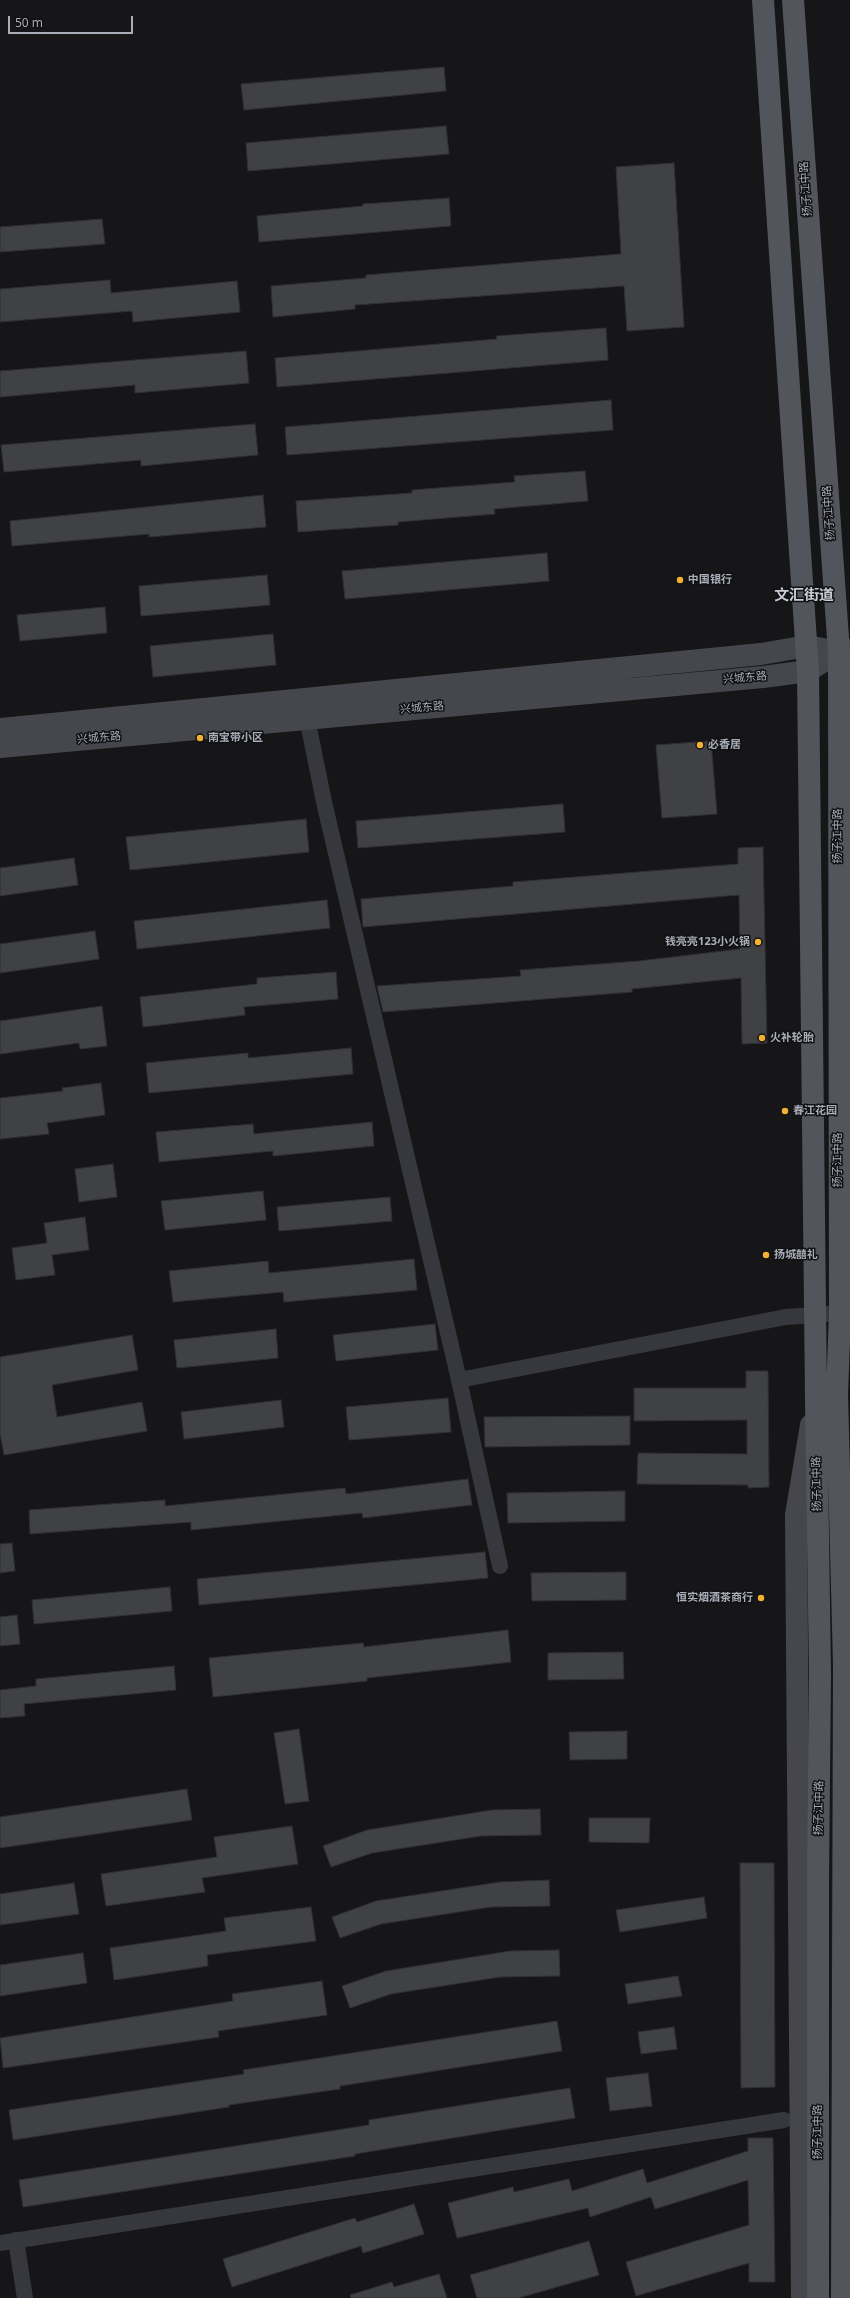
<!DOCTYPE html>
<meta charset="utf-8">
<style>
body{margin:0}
#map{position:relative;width:850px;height:2298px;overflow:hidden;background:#161618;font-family:"Noto Sans",sans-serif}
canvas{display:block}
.scale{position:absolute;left:8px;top:16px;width:125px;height:18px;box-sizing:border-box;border:2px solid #a8adb8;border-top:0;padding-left:5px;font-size:12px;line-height:14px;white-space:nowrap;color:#a8adb8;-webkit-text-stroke:3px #111113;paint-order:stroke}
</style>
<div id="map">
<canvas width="850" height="2298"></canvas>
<div class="scale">50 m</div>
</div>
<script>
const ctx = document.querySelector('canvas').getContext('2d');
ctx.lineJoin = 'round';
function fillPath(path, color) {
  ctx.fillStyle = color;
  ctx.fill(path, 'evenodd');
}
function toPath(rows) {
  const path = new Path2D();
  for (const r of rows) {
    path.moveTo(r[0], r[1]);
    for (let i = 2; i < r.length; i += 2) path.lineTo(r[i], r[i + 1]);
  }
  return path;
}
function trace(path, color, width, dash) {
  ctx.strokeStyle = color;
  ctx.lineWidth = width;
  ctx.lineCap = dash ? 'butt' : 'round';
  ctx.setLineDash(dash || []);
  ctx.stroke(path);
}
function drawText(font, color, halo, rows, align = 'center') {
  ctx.font = font + ' "Noto Sans","Noto Sans SC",sans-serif';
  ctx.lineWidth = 3;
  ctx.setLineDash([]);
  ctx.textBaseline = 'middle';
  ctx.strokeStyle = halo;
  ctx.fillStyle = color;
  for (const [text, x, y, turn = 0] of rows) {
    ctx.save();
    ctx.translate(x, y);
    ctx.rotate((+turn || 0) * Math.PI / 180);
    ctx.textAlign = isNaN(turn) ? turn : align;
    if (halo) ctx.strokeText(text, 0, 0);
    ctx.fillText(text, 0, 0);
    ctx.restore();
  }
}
const building = toPath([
 [444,67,446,91,244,110,241,84,444,67],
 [446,126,449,154,248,171,246,143,446,126],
 [674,163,684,327,627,331,624,286,355,305,355,309,273,317,271,286,366,278,366,275,621,254,616,167,674,163],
 [449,198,451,226,259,242,257,216,363,206,363,204,449,198],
 [102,219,105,244,0,252,0,227,102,219],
 [110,280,111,293,237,281,240,312,133,322,132,311,0,322,0,289,110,280],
 [606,328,608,360,277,387,275,358,497,339,496,336,606,328],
 [246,351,249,383,135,393,135,385,0,397,0,371,246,351],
 [611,400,613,430,287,455,285,427,611,400],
 [255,424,258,455,141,466,141,460,4,472,1,445,255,424],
 [585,471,588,501,494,509,495,514,398,522,398,525,298,532,296,501,412,493,412,490,515,482,514,476,585,471],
 [263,495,266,527,149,537,149,534,12,546,10,521,263,495],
 [547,553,549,581,345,599,342,571,547,553],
 [267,575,270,605,141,616,139,586,267,575],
 [105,607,107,633,20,641,17,615,105,607],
 [273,634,276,665,153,677,150,646,273,634],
 [711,741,717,814,662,818,656,745,711,741],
 [563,804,565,832,358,848,356,821,563,804],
 [306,819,309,852,130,870,126,837,306,819],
 [763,847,767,1043,742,1044,741,978,632,989,632,992,383,1012,377,986,521,976,520,970,639,961,740,949,739,895,363,927,361,899,513,886,513,882,738,864,738,848,763,847],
 [74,858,78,885,0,896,0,868,74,858],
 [327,900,330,928,137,949,134,921,327,900],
 [95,931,99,959,0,973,0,944,95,931],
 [336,972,338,999,244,1007,245,1015,143,1027,140,997,257,984,257,978,336,972],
 [102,1006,107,1046,80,1049,79,1043,0,1054,0,1021,102,1006],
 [351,1048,353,1074,149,1093,146,1063,248,1053,248,1058,351,1048],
 [101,1083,105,1115,47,1123,49,1134,0,1139,0,1098,63,1091,62,1088,101,1083],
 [372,1122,374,1146,273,1156,273,1151,159,1162,156,1132,253,1124,254,1134,372,1122],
 [113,1164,117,1197,79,1202,75,1169,113,1164],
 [263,1191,266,1220,165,1230,161,1201,263,1191],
 [390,1197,392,1221,279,1231,277,1207,390,1197],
 [85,1217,89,1250,52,1255,55,1275,16,1280,12,1248,47,1243,44,1223,85,1217],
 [414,1259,417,1290,284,1302,283,1292,173,1302,169,1271,268,1261,269,1273,414,1259],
 [435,1324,438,1350,336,1361,333,1335,435,1324],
 [276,1329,278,1358,177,1368,174,1340,276,1329],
 [132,1335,138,1370,52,1385,57,1417,142,1402,147,1431,4,1455,0,1434,0,1357,132,1335],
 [746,1371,768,1371,769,1487,748,1488,748,1485,637,1484,638,1453,747,1454,747,1420,634,1421,634,1388,746,1388,746,1371],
 [448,1398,451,1432,349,1440,346,1407,448,1398],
 [281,1400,284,1427,184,1439,181,1412,281,1400],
 [630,1416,630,1445,485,1447,484,1417,630,1416],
 [468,1479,472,1505,363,1518,362,1513,191,1530,191,1522,30,1534,29,1510,165,1500,165,1506,345,1488,346,1494,468,1479],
 [625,1491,625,1521,508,1523,507,1493,625,1491],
 [12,1543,15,1571,0,1573,0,1544,12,1543],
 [485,1552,488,1578,199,1605,197,1579,485,1552],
 [626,1572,626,1600,532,1601,531,1573,626,1572],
 [170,1587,172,1611,34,1624,32,1600,170,1587],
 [17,1615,20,1644,0,1646,0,1617,17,1615],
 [508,1630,511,1662,367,1678,367,1681,213,1697,209,1658,363,1643,364,1647,508,1630],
 [623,1652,624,1679,548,1680,548,1653,623,1652],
 [174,1666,176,1690,24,1704,25,1716,0,1718,0,1690,36,1686,36,1679,174,1666],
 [299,1729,309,1801,285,1804,274,1733,299,1729],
 [627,1731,627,1759,570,1760,569,1732,627,1731],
 [187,1789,192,1820,0,1848,0,1817,187,1789],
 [540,1809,541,1835,481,1836,372,1853,331,1867,323,1846,367,1830,492,1810,540,1809],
 [589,1818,650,1818,649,1843,589,1842,589,1818],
 [292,1826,298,1864,202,1878,205,1892,106,1906,101,1874,217,1857,214,1837,292,1826],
 [740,1863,774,1863,775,2087,741,2088,740,1863],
 [549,1880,550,1906,491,1907,381,1924,340,1938,332,1917,376,1901,500,1882,549,1880],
 [74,1883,79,1914,0,1925,0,1894,74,1883],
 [704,1897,707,1918,620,1932,616,1910,704,1897],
 [311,1907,316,1941,207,1955,208,1966,114,1980,110,1948,226,1931,224,1918,311,1907],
 [559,1950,560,1976,500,1977,391,1994,350,2008,342,1986,386,1971,510,1951,559,1950],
 [83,1953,87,1983,0,1996,0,1965,83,1953],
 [678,1976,682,1996,628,2004,625,1984,678,1976],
 [322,1981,327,2015,218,2031,219,2037,3,2068,0,2038,233,2001,232,1994,322,1981],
 [557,2021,562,2051,340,2086,340,2089,229,2105,229,2107,13,2140,9,2110,244,2074,243,2070,557,2021],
 [674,2027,677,2049,641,2054,638,2032,674,2027],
 [648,2073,652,2106,610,2111,606,2078,648,2073],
 [570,2088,575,2118,355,2154,355,2156,23,2207,19,2180,369,2125,369,2120,570,2088],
 [748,2138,773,2138,775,2282,749,2282,749,2263,636,2296,626,2262,749,2225,748,2180,655,2209,651,2197,590,2217,588,2208,457,2238,448,2203,513,2187,514,2192,569,2179,572,2191,643,2169,647,2183,748,2151,748,2138],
 [414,2204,424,2234,363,2253,361,2246,232,2287,223,2259,355,2218,357,2222,414,2204],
 [589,2241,599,2275,519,2298,477,2298,470,2275,589,2241],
 [439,2274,447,2298,351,2298,350,2295,392,2282,394,2287,439,2274]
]);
fillPath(building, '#404145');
trace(building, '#303034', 1);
trace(toPath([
 [307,718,324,802,459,1380,500,1566],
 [459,1380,786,1317,840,1313],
 [16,2240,25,2298],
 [0,2243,784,2120]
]), '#37383d', 16);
trace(toPath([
 [0,729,761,654,807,646,839,652,850,650],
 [0,747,763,677,808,671,824,661],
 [802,2298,796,1515,811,1425]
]), '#45474d', 22);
trace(toPath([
 [763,0,808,671,816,1397,820,1674,818,1882,818,2298],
 [793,0,839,652,840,1313,837,1394,844,1665,842,2298]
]), '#53555c', 22);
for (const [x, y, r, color] of [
 [680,580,4,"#f2b134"],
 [200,738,4,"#f2b134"],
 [700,745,4,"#f2b134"],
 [758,942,4,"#f2b134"],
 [762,1038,4,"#f2b134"],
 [785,1111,4,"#f2b134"],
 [766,1255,4,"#f2b134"],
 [761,1598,4,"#f2b134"]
]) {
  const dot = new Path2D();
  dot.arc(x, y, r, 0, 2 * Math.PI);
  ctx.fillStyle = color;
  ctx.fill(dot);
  trace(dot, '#111113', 1.5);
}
drawText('11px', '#a8adb8', '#111113', [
 ["扬子江中路",806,189,-94],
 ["扬子江中路",829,513,-94],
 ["兴城东路",745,678,-5],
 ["兴城东路",422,708,-5],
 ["兴城东路",99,738,-5],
 ["扬子江中路",838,836,-90],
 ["扬子江中路",838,1160,-90],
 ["扬子江中路",817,1484,-91],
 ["扬子江中路",819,1808,-89],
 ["扬子江中路",818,2132,-90]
]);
drawText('bold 11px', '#a8adb8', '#111113', [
 ["中国银行",688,580],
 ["南宝带小区",208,738],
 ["必香居",708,745],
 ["钱亮亮123小火锅",750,942,"right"],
 ["火补轮胎",770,1038],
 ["春江花园",793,1111],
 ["扬城囍礼",774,1255],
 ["恒实烟酒茶商行",753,1598,"right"]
], 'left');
drawText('bold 15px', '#c9ccd4', '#111113', [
 ["文汇街道",804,596]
]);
</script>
